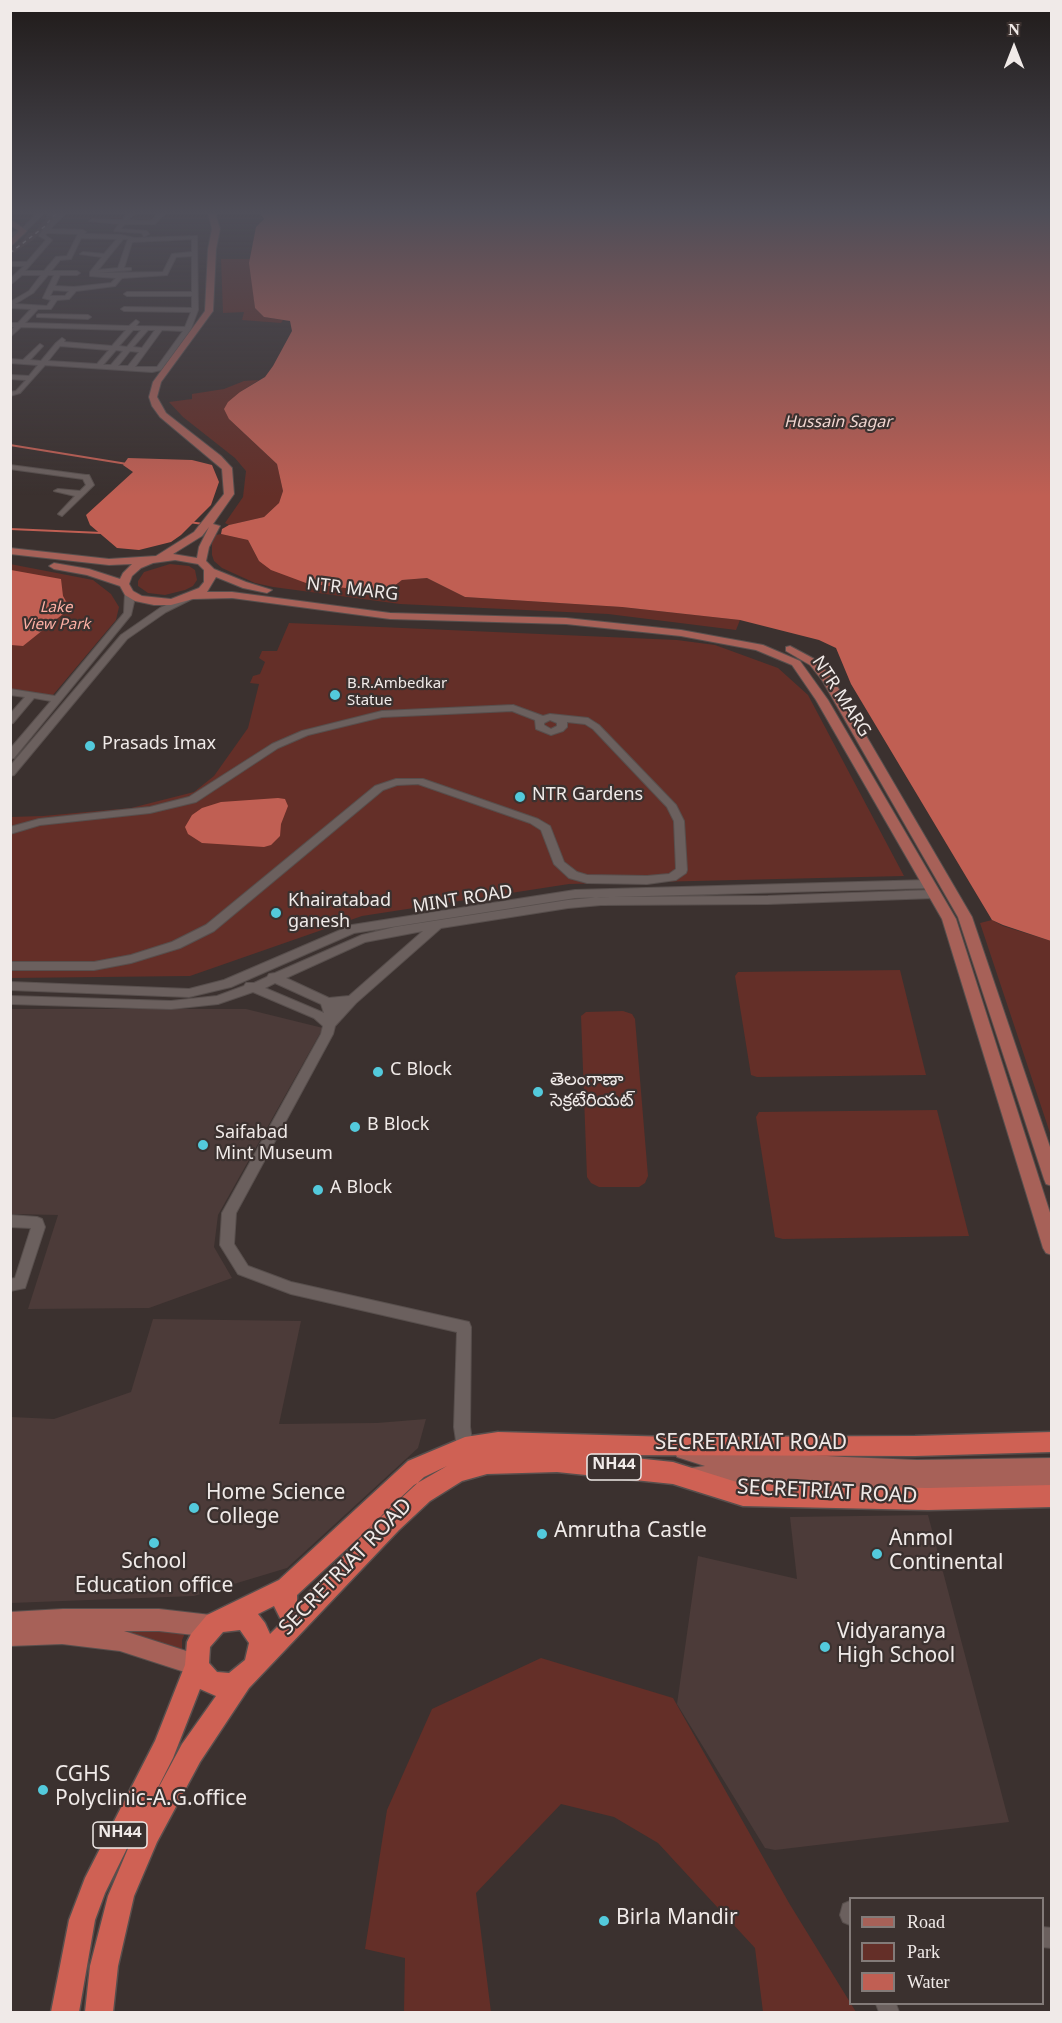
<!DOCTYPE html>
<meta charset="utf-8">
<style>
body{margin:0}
#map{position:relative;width:1062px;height:2023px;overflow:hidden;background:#3b312f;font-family:Georgia,serif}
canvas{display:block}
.frame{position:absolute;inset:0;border:12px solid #f0eae8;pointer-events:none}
.legend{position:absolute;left:849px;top:1897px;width:195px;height:108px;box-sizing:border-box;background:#3b312f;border:2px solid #837b79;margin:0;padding:8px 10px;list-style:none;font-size:18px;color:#f0eae8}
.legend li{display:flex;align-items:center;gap:12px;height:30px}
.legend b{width:30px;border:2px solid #837b79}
.north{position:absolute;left:984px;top:18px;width:60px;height:60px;-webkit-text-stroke:4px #3b312f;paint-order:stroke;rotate:0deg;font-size:16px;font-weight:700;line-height:24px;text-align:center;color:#f0eae8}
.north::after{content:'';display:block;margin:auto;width:21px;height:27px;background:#f0eae8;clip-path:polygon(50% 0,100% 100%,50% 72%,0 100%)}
</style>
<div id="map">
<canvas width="1062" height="2023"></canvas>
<div class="frame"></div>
<ul class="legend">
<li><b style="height:8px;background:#a76158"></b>Road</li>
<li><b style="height:16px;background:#642f28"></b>Park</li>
<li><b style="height:16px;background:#c05f53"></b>Water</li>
</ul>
<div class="north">N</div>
</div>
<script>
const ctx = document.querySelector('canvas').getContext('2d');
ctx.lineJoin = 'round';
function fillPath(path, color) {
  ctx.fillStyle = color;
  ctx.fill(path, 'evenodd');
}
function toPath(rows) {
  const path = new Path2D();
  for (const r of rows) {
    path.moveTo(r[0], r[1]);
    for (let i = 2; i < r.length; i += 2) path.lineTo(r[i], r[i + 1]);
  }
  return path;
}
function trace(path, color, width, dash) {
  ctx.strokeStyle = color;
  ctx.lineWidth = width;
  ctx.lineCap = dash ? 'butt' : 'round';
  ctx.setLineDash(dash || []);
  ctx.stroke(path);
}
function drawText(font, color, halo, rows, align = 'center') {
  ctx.font = font + ' Georgia,"Noto Sans Telugu",serif';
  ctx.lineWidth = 4.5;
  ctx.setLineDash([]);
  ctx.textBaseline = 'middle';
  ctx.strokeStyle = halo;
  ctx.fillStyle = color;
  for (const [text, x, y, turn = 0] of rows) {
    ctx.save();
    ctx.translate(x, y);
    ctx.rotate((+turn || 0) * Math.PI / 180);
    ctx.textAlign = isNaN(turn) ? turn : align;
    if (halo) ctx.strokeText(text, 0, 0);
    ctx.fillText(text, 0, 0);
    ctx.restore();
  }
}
fillPath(toPath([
 [47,212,61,212,37,237,11,255,11,249,22,241,28,233,34,232,46,219],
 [10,1009,246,1009,323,1028,218,1215,214,1247,232,1278,149,1308,28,1309,58,1215,11,1214],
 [153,1319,301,1321,279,1424,377,1423,426,1419,418,1448,287,1568,194,1596,11,1603,11,1417,54,1419,131,1392],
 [928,1515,1009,1822,775,1850,765,1848,677,1704,698,1556,797,1579,790,1517]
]), '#4c3b39');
fillPath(toPath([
 [221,259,250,259,255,308,264,317,283,320,281,323,242,320,244,312,223,313],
 [259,380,240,392,229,419,277,464,283,491,279,503,264,517,229,525,225,523,243,497,246,471,235,458,183,417,169,402,192,399,192,394,224,389,244,381],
 [221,534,248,540,259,561,393,587,402,580,427,578,465,597,622,607,740,620,736,630,608,614,400,604,273,587,255,583,222,568,214,561,212,555,212,543,216,535],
 [10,564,93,580,111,594,119,607,116,620,48,701,11,694],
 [170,564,189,566,195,570,197,580,193,586,185,590,165,595,148,593,138,586,138,581,144,572],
 [289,623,677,640,715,645,778,668,808,695,904,876,569,884,362,916,190,976,11,978,10,817,43,816,131,808,194,792,214,776,248,728,259,684,250,683,253,676,260,674,265,662,259,658,262,651,277,651],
 [992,920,1003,926,1051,941,1051,1136,980,923],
 [900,970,926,1075,757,1077,751,1075,735,976,738,972],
 [623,1011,632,1014,635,1019,648,1176,645,1183,639,1187,599,1187,591,1183,587,1177,581,1016,586,1012],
 [937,1110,969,1236,783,1239,775,1237,756,1117,759,1112],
 [187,1629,182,1640,182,1650,123,1633,124,1630],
 [541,1658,673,1698,789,1903,856,2012,763,2012,755,1948,658,1843,614,1817,561,1804,476,1893,491,2012,404,2012,405,1958,365,1949,387,1810,432,1709]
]), '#642f28');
fillPath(toPath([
 [259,212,1051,212,1051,941,1003,925,992,920,851,684,836,648,819,640,740,620,622,607,465,597,427,578,402,580,385,593,306,583,271,570,259,561,248,540,221,534,222,529,229,525,264,517,279,503,283,491,277,464,229,419,224,409,228,402,240,392,265,377,273,366,292,331,290,321,264,317,255,308,249,263,256,227,264,219],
 [128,458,192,460,212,465,219,482,211,505,181,535,171,542,139,550,117,548,90,525,86,515,133,472,123,465],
 [11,570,61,579,63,596,67,603,67,608,63,614,23,646,11,645],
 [278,798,285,799,288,806,281,824,280,836,271,845,264,847,202,843,188,834,185,827,192,815,202,808,221,802]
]), '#c05f53');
trace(toPath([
 [10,445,127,464],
 [189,522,203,524],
 [10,529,102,533]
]), '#c05f53', 2);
const minor = toPath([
 [38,212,45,212,25,232,10,237,10,233,21,230,38,212],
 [60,212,67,212,50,229,83,230,86,232,84,234,121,235,135,238,197,236,198,310,191,329,161,370,152,372,45,365,20,393,10,396,10,392,16,391,26,380,10,379,10,375,29,376,38,365,10,363,10,359,23,360,40,344,43,346,30,360,41,361,56,343,62,338,65,340,64,342,112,346,126,330,21,327,10,337,10,331,14,327,10,327,10,323,18,323,31,309,10,308,10,302,29,291,41,275,22,275,10,285,10,279,24,266,10,266,10,262,27,262,46,240,39,236,42,231,60,212],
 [47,233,78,234,67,256,56,257,44,271,25,271,52,240,45,235,47,233],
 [81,238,117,239,104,254,83,252,80,254,102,257,90,272,90,276,116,278,111,283,74,287,55,286,60,275,77,275,80,273,77,271,51,271,60,260,71,259,81,238],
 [123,239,128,239,118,268,98,270,123,239],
 [192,239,192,252,172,254,163,272,98,273,131,270,131,268,124,268,132,242,192,239],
 [192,256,192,292,127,292,124,294,127,296,192,296,192,308,124,307,121,309,124,311,191,312,185,327,136,326,139,322,136,320,129,326,25,323,38,309,51,309,57,300,69,299,76,291,115,286,122,278,167,275,176,257,192,256],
 [48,275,54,275,43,298,51,300,47,306,15,304,33,293,48,275],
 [53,290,69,291,65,296,50,296,53,290],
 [133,330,141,330,127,347,119,346,133,330],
 [148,330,155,330,142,348,133,347,148,330],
 [162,330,183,331,157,367,135,367,162,330],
 [60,346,109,350,97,364,48,361,60,346],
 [116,350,123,351,111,365,103,365,116,350],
 [130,351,139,352,128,366,118,366,130,351],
 [130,212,136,212,128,220,151,221,160,212,166,212,155,224,125,224,120,229,147,231,149,234,144,237,142,233,114,231,119,224,89,221,92,219,122,220,130,212],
 [39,314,88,315,91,317,88,319,37,317,37,315,39,314],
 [10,465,86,475,89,475,94,485,62,516,58,514,75,496,54,491,58,489,80,491,86,485,83,479,10,469,10,465],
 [129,590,133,593,134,602,131,615,14,758,10,759,10,749,51,701,34,698,13,723,10,724,10,714,25,697,10,695,10,689,55,696,124,613,125,593,129,590],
 [187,595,190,596,190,600,166,612,127,639,14,775,10,776,10,766,121,635,160,608,187,595],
 [513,705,543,716,550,714,588,718,599,725,676,805,684,821,687,870,686,873,676,880,647,884,587,883,569,878,554,864,541,830,530,823,418,784,397,785,383,790,214,931,180,948,131,963,94,970,10,970,10,962,94,962,131,955,172,942,206,925,375,786,396,779,423,779,538,819,550,826,564,862,577,872,587,875,647,876,669,874,676,869,674,821,667,807,593,729,585,724,567,722,567,727,563,731,551,735,536,729,535,720,512,711,382,717,308,735,278,748,196,802,150,813,40,825,10,834,10,827,39,819,150,807,189,797,272,744,302,731,382,711,513,705],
 [550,720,557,723,557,726,551,729,544,725,544,723,550,720],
 [929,880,934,884,929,888,575,898,354,933,231,987,189,997,10,990,10,982,189,989,224,980,352,925,575,890,929,880],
 [934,890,940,894,934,898,768,904,601,905,568,908,441,928,356,1003,335,1026,333,1034,236,1213,234,1244,248,1266,291,1282,469,1322,471,1327,470,1427,473,1447,470,1452,465,1455,460,1452,457,1447,454,1427,457,1332,291,1294,238,1274,220,1245,222,1213,321,1034,323,1026,314,1018,253,992,218,1004,171,1009,10,1004,10,996,171,1001,217,996,244,986,246,983,254,983,267,977,269,974,275,973,362,935,395,927,568,900,601,897,768,896,934,890],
 [423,931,349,996,329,998,286,978,365,942,423,931],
 [275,983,321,1004,324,1013,265,988,275,983],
 [10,1215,37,1217,42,1219,45,1227,25,1288,10,1291,10,1279,15,1278,31,1228,10,1227,10,1215],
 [850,1901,850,1925,843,1922,840,1915,843,1904,850,1901],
 [1042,1927,1052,1928,1052,1948,1042,1947,1042,1927],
 [876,2004,896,2004,899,2012,879,2012,876,2004]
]);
const major = toPath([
 [208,212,215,212,220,229,216,249,213,311,161,382,157,397,166,413,221,456,232,468,234,494,213,524,220,526,209,547,206,561,214,569,246,582,272,590,267,593,243,588,216,577,207,592,232,592,390,613,566,618,681,630,763,645,800,661,828,700,956,919,1052,1219,1052,1255,1046,1253,1043,1248,942,919,816,700,792,665,756,650,681,636,566,624,390,619,232,598,193,599,171,605,154,605,135,601,125,595,120,586,87,575,54,569,49,566,54,563,89,569,120,579,123,573,132,564,109,565,10,554,10,548,109,559,156,556,194,532,224,494,222,469,160,417,152,406,149,397,153,382,205,311,208,249,212,229,208,212],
 [209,527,199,547,197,558,173,554,202,536,209,527],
 [175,560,198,564,204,570,204,582,199,588,171,599,142,596,133,591,129,584,132,576,141,568,153,563,175,560],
 [10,219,27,231,10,247,10,240,19,231,10,225,10,219],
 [790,646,818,661,833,679,972,917,1052,1153,1052,1186,1046,1184,1044,1179,958,917,822,680,810,665,786,651,786,647,790,646],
 [684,1441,718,1450,845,1457,917,1460,1052,1458,1052,1492,921,1496,698,1485,691,1482,688,1475,691,1468,705,1466,677,1457,674,1450,677,1443,684,1441],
 [63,1609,159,1609,211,1615,218,1619,222,1626,218,1633,211,1637,159,1631,124,1631,205,1657,208,1665,205,1673,197,1676,120,1651,62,1644,10,1646,10,1612,63,1609]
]);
const highway = toPath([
 [498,1432,672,1437,915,1436,1052,1432,1052,1452,915,1456,606,1455,673,1462,743,1484,928,1488,1052,1485,1052,1507,928,1510,743,1506,673,1484,557,1472,487,1474,462,1481,430,1501,399,1530,249,1688,200,1762,157,1842,134,1896,118,1966,113,2012,85,2012,90,1966,108,1896,135,1832,105,1893,95,1920,79,2012,51,2012,69,1920,85,1878,155,1741,185,1665,187,1642,191,1634,207,1615,279,1580,408,1461,465,1437,498,1432],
 [447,1466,414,1485,383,1514,297,1605,297,1595,424,1477,447,1466],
 [274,1606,282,1622,270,1634,265,1623,258,1614,274,1606],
 [240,1630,249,1643,245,1660,229,1673,217,1672,209,1663,210,1647,223,1632,240,1630],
 [200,1689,216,1696,182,1744,146,1811,173,1758,200,1689]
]);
trace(minor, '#584f4d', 2);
trace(major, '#584f4d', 2);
trace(highway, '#584f4d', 3);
fillPath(minor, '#6b605e');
fillPath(major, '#a76158');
fillPath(highway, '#cf6154');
trace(toPath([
 [10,253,44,227,57,212]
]), '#c2bbb9', 1.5, [4, 4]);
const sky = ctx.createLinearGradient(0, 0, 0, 496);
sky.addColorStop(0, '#201b1a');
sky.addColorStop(0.43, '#4f4e58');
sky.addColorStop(1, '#4f4e5800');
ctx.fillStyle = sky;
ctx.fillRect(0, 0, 1062, 496);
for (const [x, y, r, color] of [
 [335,695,6,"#53cadc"],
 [90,746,6,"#53cadc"],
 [520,797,6,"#53cadc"],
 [276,913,6,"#53cadc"],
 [378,1072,6,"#53cadc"],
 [538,1092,6,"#53cadc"],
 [355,1127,6,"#53cadc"],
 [203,1145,6,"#53cadc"],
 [318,1190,6,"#53cadc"],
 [194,1508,6,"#53cadc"],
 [542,1534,6,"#53cadc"],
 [154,1543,6,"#53cadc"],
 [877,1554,6,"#53cadc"],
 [825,1647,6,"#53cadc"],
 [43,1790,6,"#53cadc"],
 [604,1921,6,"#53cadc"]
]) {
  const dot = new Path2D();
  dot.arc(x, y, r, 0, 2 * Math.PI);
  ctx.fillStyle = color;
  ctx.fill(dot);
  trace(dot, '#3b312f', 2);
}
drawText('italic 15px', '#fdafa4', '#3b312f', [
 ["Lake",56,610],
 ["View Park",56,627]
]);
drawText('15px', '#f0eae8', '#3b312f', [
 ["B.R.Ambedkar",347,686],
 ["Statue",347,703]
], 'left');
drawText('italic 16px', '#efd4cf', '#3b312f', [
 ["Hussain Sagar",838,425]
]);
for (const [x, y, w] of [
 [614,1467,54],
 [120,1835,54]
]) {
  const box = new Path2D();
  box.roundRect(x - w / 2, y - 13, w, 26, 4.5);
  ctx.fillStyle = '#3b312f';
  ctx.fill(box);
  trace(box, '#f0eae8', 1.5);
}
drawText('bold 16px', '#f0eae8', null, [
 ["NH44",614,1467],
 ["NH44",120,1835]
]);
drawText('18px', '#f0eae8', '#3b312f', [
 ["NTR MARG",352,592,7],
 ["NTR MARG",839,698,57],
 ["MINT ROAD",463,902,-9]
]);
drawText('18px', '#f0eae8', '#3b312f', [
 ["Prasads Imax",102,746],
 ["NTR Gardens",532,797],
 ["Khairatabad",288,903],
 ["ganesh",288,924],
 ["C Block",390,1072],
 ["తెలంగాణా",550,1082],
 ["సెక్రటేరియట్",550,1103],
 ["B Block",367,1127],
 ["Saifabad",215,1135],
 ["Mint Museum",215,1156],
 ["A Block",330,1190]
], 'left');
drawText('21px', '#f0eae8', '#3b312f', [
 ["SECRETARIAT ROAD",751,1446],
 ["SECRETRIAT ROAD",827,1495,3],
 ["SECRETRIAT ROAD",348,1569,-46]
]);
drawText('21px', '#f0eae8', '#3b312f', [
 ["Home Science",206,1496],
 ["College",206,1520],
 ["Amrutha Castle",554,1534],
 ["Anmol",889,1542],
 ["Continental",889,1566],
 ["School",154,1565,"center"],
 ["Education office",154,1589,"center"],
 ["Vidyaranya",837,1635],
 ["High School",837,1659],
 ["CGHS",55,1778],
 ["Polyclinic-A.G.office",55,1802],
 ["Birla Mandir",616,1921]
], 'left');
</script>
